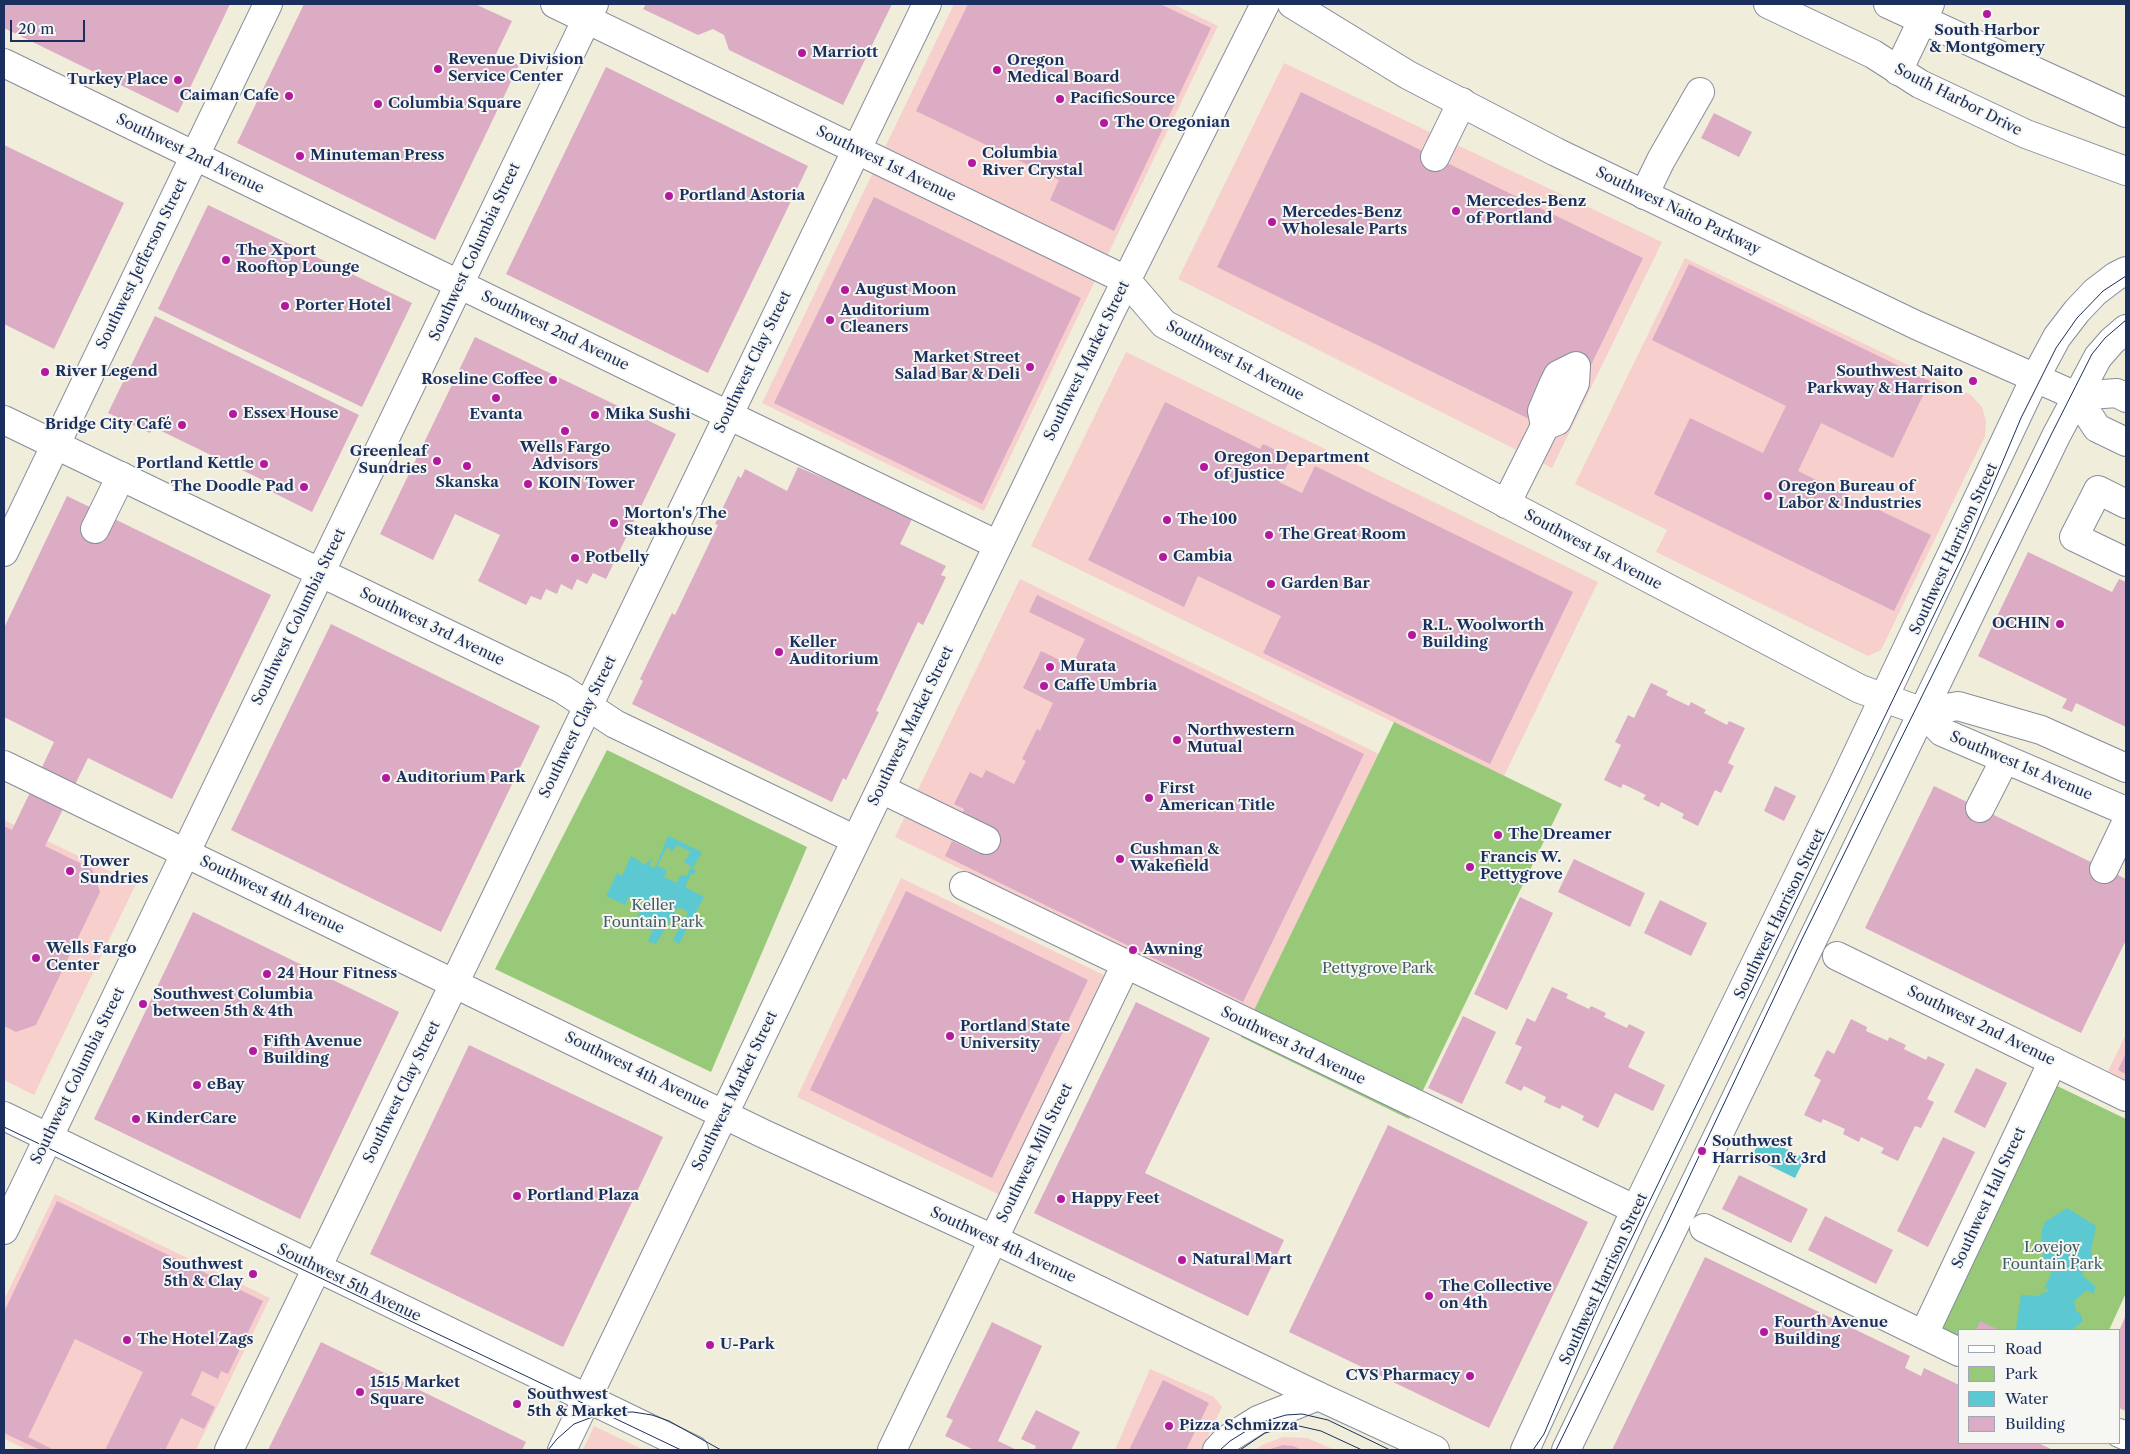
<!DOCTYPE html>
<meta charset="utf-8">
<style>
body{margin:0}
#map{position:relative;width:2130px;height:1454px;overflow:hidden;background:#f0eddb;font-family:"Libre Caslon Text",serif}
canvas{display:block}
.frame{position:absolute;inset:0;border:5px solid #1b2f5e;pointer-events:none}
.legend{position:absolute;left:1958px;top:1329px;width:162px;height:115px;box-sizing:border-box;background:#f6f6f2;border:1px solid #9ea6b7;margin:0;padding:6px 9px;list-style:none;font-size:15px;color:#1b2f5e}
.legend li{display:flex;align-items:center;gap:10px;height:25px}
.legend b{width:25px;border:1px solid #9ea6b7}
.scale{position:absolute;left:10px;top:20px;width:75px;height:22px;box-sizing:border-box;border:2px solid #1b2f5e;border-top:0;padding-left:6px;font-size:15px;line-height:18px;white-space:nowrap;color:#1b2f5e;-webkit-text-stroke:4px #f6f6f2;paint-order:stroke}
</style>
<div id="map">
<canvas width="2130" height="1454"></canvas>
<div class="frame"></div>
<ul class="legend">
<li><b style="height:6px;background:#fff"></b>Road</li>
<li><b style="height:14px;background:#97c978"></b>Park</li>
<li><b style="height:14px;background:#5cc8d2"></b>Water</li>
<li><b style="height:14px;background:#dbacc4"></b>Building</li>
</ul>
<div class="scale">20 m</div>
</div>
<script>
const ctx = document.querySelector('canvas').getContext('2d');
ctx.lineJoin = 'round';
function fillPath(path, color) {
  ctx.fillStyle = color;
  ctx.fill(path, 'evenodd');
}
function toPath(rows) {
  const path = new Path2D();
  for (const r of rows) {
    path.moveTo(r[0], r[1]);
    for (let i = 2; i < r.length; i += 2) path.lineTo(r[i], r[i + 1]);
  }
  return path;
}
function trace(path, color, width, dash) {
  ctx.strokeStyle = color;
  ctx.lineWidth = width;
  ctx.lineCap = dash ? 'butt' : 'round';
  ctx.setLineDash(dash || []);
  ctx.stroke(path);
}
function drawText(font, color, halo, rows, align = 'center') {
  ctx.font = font + ' "Libre Caslon Text",serif';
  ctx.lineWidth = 4;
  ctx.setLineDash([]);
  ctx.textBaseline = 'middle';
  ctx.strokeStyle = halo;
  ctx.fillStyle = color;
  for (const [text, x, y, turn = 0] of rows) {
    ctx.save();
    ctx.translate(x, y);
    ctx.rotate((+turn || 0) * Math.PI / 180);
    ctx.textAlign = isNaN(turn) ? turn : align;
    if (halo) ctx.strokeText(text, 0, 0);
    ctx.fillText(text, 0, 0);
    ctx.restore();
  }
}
fillPath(toPath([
 [954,4,1173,4,1218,26,984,511,762,403],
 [1284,63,1662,242,1552,468,1178,279],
 [1685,258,1971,395,1982,407,1986,421,1985,436,1881,650,1868,656,1656,552,1667,530,1575,484],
 [1126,352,1598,582,1504,776,1031,546],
 [1020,579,1379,754,1254,1012,895,837],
 [4,820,136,884,34,1095,4,1080],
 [901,878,1104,975,1000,1195,797,1097],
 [2126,1034,2126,1080,2108,1071],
 [55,1194,270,1298,196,1450,28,1450,4,1439,4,1300],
 [1150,1369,1214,1397,1222,1407,1201,1450,1115,1450],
 [594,1426,644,1450,583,1450],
 [1283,1437,1307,1438,1335,1450,1255,1450,1262,1445]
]), '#f7d0ce');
fillPath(toPath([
 [1394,722,1562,804,1409,1119,1241,1037],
 [607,750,807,847,711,1072,495,969],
 [2053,1084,2126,1119,2126,1293,2109,1330,1959,1330,1959,1340,1936,1328]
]), '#97c978');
fillPath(toPath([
 [668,836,702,852,692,869,696,870,694,874,691,874,685,887,704,897,679,944,673,940,688,912,678,907,656,944,648,941,653,931,635,922,644,903,629,896,625,905,606,896,617,873,622,876,631,856,645,865,651,859,653,859,649,865,655,868],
 [677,845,691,852,684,862,691,866,687,876,680,875,677,883,664,877,667,870,657,866,667,847,672,851],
 [1761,1137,1805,1158,1795,1178,1752,1157],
 [2067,1208,2096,1226,2091,1251,2095,1267,2086,1264,2082,1275,2095,1286,2094,1294,2087,1290,2074,1301,2076,1311,2080,1313,2083,1321,2072,1330,2019,1330,2016,1329,2021,1295,2040,1296,2041,1293,2048,1292,2048,1289,2044,1288,2051,1275,2048,1263,2045,1262,2042,1249,2042,1229,2045,1222]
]), '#5cc8d2');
fillPath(toPath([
 [4,4,230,4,178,113,4,28],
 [304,4,475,4,512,21,496,54,519,65,435,240,237,143],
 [646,4,892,4,843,105,729,50,724,35,713,29,698,35,643,9],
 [968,4,1160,4,1211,28,1114,231,1050,200,1059,180,916,111],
 [606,67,808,166,708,373,506,274],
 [1301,92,1643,258,1558,433,1217,267],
 [1714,113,1752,132,1739,157,1701,138],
 [4,145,124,203,54,349,4,324],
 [874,197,1081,298,982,504,774,403],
 [208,205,412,303,362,407,158,309],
 [1689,264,1930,381,1893,458,1821,423,1798,471,1931,535,1894,611,1654,494,1690,418,1763,453,1786,406,1652,340],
 [155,316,359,415,312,512,272,492,275,486,153,427,150,433,108,413],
 [475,337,676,434,606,579,593,573,587,584,577,579,572,590,561,584,557,594,546,589,541,600,531,596,526,605,478,581,500,535,455,514,433,560,380,534],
 [1165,402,1260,449,1263,444,1291,457,1279,482,1302,493,1315,466,1573,592,1490,764,1263,653,1281,616,1198,576,1184,607,1088,560],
 [798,467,856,492,912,519,900,544,946,566,941,575,946,577,923,625,918,622,876,711,879,712,846,780,843,778,832,802,632,704,643,681,640,679,672,613,675,615,718,525,715,524,738,476,741,478,745,469,787,491],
 [67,496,271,595,172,799,88,758,45,846,92,869,100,892,36,1025,16,1032,4,1026,4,826,12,830,54,742,4,717,4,628],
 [2028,552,2112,592,2119,579,2126,582,2126,727,2076,703,2072,712,2062,708,2067,699,1978,656],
 [1037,595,1364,754,1243,1002,945,856,952,841,980,854,992,829,962,814,964,809,954,804,970,772,982,778,986,770,1014,784,1026,761,1022,759,1037,729,1040,731,1053,703,1023,688,1041,651,1072,666,1085,639,1029,612],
 [331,624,540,726,441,932,231,830],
 [1651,683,1668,691,1666,695,1689,706,1691,702,1706,710,1704,713,1727,725,1729,721,1745,728,1728,763,1734,766,1721,793,1715,790,1698,826,1682,818,1684,814,1661,802,1659,807,1643,799,1646,795,1623,784,1621,788,1604,780,1621,745,1615,742,1628,715,1634,718],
 [1775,786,1796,796,1784,821,1764,811],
 [1934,786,2126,879,2126,940,2081,1033,1865,928],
 [1574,859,1645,893,1630,927,1558,892],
 [906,891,1088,980,992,1178,810,1090],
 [1520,897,1553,913,1507,1010,1474,994],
 [1660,900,1707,923,1691,956,1644,933],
 [193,912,399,1012,300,1219,94,1119],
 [1552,987,1568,994,1566,998,1589,1009,1591,1006,1606,1013,1604,1017,1627,1028,1629,1024,1645,1032,1628,1067,1665,1085,1653,1111,1615,1093,1598,1128,1582,1120,1584,1116,1562,1105,1560,1109,1544,1102,1546,1097,1524,1086,1521,1091,1505,1083,1522,1047,1515,1044,1527,1018,1535,1022],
 [1136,1002,1210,1038,1145,1173,1284,1240,1248,1316,1034,1213],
 [1463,1016,1496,1032,1462,1104,1428,1088],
 [1851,1019,1867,1027,1866,1031,1888,1041,1889,1037,1906,1045,1904,1049,1926,1060,1928,1056,1945,1064,1927,1099,1934,1102,1921,1128,1915,1126,1898,1161,1881,1153,1884,1148,1861,1137,1859,1142,1843,1134,1845,1129,1823,1119,1821,1123,1804,1115,1821,1080,1814,1076,1827,1050,1834,1054],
 [469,1045,663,1137,563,1347,370,1254],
 [2126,1053,2126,1074,2118,1070],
 [1976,1068,2007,1083,1985,1128,1954,1112],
 [1388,1125,1588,1222,1489,1428,1289,1332],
 [1943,1137,1975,1152,1928,1247,1897,1231],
 [1739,1175,1808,1209,1791,1243,1722,1209],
 [57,1201,263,1301,228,1374,221,1371,218,1379,202,1371,191,1395,215,1407,204,1429,181,1418,165,1450,161,1448,160,1450,105,1450,143,1372,75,1339,28,1437,54,1450,40,1450,4,1433,4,1312],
 [1825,1216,1893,1250,1876,1284,1808,1250],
 [1705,1257,1910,1356,1905,1368,1921,1376,1924,1368,1959,1385,1959,1443,2038,1443,2053,1450,1612,1450],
 [2126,1315,2126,1411,2119,1408,2119,1331],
 [1980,1321,1999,1330,1976,1330],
 [992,1322,1042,1346,998,1441,1017,1450,974,1450,945,1436,953,1420,946,1417],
 [321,1342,526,1442,522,1450,268,1450],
 [1163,1380,1209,1403,1186,1450,1129,1450],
 [1036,1410,1080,1432,1071,1450,1034,1450,1036,1446,1021,1439],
 [1283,1445,1293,1446,1303,1450,1267,1450]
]), '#dbacc4');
const minor = toPath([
 [1898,71,1930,4],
 [1435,157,1462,102],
 [1644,195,1661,160,1700,92],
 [1126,280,1164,324,1860,689,1923,712,1942,732,2126,811],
 [728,415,998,545],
 [1506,504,1545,426,1542,411,1553,385,1558,375,1576,366,1575,383,1557,421,1545,426],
 [2126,504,2098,490,2074,537,2126,562],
 [95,529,121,476],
 [1923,712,1958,706,2041,730,2126,768],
 [881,789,986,840],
 [1980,808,2005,759],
 [2104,869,2126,823],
 [964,886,1624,1204],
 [1837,956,2126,1097],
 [4,1116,694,1450],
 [1704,1228,1959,1352],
 [1924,1334,2053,1061],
 [2119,1433,2126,1436],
 [892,1450,1126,964],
 [1217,1450,1226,1440,1258,1420,1318,1396],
 [1525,1450,1634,1213,1843,784,2035,378,2057,337,2077,311,2095,292,2116,276,2126,271],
 [1566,1450,2056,436,2098,357,2112,341,2126,329]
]);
const major = toPath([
 [555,4,1126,280],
 [1292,4,1408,75,1556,152,1916,325,2076,396,2117,393,2126,398],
 [1768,4,1873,54,1920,84,2026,134,2126,171],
 [1888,4,2126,113],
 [4,63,728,415],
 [2076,396,2097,428,2126,442],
 [4,420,562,689,615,724,856,840],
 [4,552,268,4],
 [4,765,764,1134,993,1239,1318,1396,1435,1450],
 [4,1230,594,4],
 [229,1450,927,4],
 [562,1450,1112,309,1265,4]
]);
trace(minor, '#868e9c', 30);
trace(major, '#868e9c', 30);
trace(minor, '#fff', 28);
trace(major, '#fff', 28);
trace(toPath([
 [4,1127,681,1450],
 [548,1450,557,1439,574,1424,603,1413,633,1412,652,1415,669,1421,721,1450],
 [1220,1450,1230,1441,1259,1423,1286,1415,1302,1414,1328,1420,1390,1450],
 [1240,1450,1265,1433,1283,1428,1299,1426,1321,1431,1362,1450],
 [1533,1450,1544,1434,1594,1316,1965,551,2021,418,2056,348,2077,318,2103,291,2126,276],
 [1556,1450,1665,1228,1802,939,2052,433,2092,354,2105,338,2126,320]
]), '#1b2f5e', 1);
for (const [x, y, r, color] of [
 [1987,14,5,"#b5179e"],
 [802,53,5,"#b5179e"],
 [438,69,5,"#b5179e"],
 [997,70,5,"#b5179e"],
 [178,80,5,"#b5179e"],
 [289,96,5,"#b5179e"],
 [1060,99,5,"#b5179e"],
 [378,104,5,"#b5179e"],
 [1104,123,5,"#b5179e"],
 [300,156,5,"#b5179e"],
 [972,163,5,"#b5179e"],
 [669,196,5,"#b5179e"],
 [1456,211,5,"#b5179e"],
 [1272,222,5,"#b5179e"],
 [226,260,5,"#b5179e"],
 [845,290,5,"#b5179e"],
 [285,306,5,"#b5179e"],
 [830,320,5,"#b5179e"],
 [1030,367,5,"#b5179e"],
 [45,372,5,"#b5179e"],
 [553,380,5,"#b5179e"],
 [1973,381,5,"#b5179e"],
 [496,398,5,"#b5179e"],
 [233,414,5,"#b5179e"],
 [595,415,5,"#b5179e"],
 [182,425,5,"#b5179e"],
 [565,431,5,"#b5179e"],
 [437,461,5,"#b5179e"],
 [264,464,5,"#b5179e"],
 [467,466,5,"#b5179e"],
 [1204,467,5,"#b5179e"],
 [528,484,5,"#b5179e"],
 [304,487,5,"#b5179e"],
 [1768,496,5,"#b5179e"],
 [1167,520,5,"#b5179e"],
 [614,523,5,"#b5179e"],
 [1269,535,5,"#b5179e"],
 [1163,557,5,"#b5179e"],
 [575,558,5,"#b5179e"],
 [1271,584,5,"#b5179e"],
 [2060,624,5,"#b5179e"],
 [1412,635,5,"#b5179e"],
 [779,652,5,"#b5179e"],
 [1050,667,5,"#b5179e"],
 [1044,686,5,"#b5179e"],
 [1177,740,5,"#b5179e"],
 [386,778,5,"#b5179e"],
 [1149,798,5,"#b5179e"],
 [1498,835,5,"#b5179e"],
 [1120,859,5,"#b5179e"],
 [1470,867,5,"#b5179e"],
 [70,871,5,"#b5179e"],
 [1133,950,5,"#b5179e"],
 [36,958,5,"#b5179e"],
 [267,974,5,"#b5179e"],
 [143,1004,5,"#b5179e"],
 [950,1036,5,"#b5179e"],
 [253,1051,5,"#b5179e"],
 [197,1085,5,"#b5179e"],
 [136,1119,5,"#b5179e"],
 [1702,1151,5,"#b5179e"],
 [517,1196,5,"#b5179e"],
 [1061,1199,5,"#b5179e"],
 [1182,1260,5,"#b5179e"],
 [253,1274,5,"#b5179e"],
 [1429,1296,5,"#b5179e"],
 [1764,1332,5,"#b5179e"],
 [127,1340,5,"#b5179e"],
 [710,1345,5,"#b5179e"],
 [1470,1376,5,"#b5179e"],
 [360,1392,5,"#b5179e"],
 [517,1404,5,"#b5179e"],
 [1169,1426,5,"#b5179e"]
]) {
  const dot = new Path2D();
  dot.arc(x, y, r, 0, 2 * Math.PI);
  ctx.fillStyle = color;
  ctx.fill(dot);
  trace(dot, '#f6f6f2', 2);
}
drawText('bold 15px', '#1b2f5e', '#f6f6f2', [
 ["South Harbor",1987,31,"center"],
 ["& Montgomery",1987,48,"center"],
 ["Marriott",812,53],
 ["Revenue Division",448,60],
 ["Service Center",448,77],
 ["Oregon",1007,61],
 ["Medical Board",1007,78],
 ["Turkey Place",168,80,"right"],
 ["Caiman Cafe",279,96,"right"],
 ["PacificSource",1070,99],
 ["Columbia Square",388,104],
 ["The Oregonian",1114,123],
 ["Columbia",982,154],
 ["River Crystal",982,171],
 ["Minuteman Press",310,156],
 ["Portland Astoria",679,196],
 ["Mercedes-Benz",1466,202],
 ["of Portland",1466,219],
 ["Mercedes-Benz",1282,213],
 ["Wholesale Parts",1282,230],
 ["The Xport",236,251],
 ["Rooftop Lounge",236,268],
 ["August Moon",855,290],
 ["Porter Hotel",295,306],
 ["Auditorium",840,311],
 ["Cleaners",840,328],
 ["Market Street",1020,358,"right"],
 ["Salad Bar & Deli",1020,375,"right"],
 ["River Legend",55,372],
 ["Southwest Naito",1963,372,"right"],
 ["Parkway & Harrison",1963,389,"right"],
 ["Roseline Coffee",543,380,"right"],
 ["Essex House",243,414],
 ["Evanta",496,415,"center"],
 ["Mika Sushi",605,415],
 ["Bridge City Café",172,425,"right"],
 ["Wells Fargo",565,448,"center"],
 ["Advisors",565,465,"center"],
 ["Greenleaf",427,452,"right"],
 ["Sundries",427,469,"right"],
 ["Oregon Department",1214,458],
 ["of Justice",1214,475],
 ["Portland Kettle",254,464,"right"],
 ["Skanska",467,483,"center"],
 ["KOIN Tower",538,484],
 ["The Doodle Pad",294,487,"right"],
 ["Oregon Bureau of",1778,487],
 ["Labor & Industries",1778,504],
 ["Morton's The",624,514],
 ["Steakhouse",624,531],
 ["The 100",1177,520],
 ["The Great Room",1279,535],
 ["Cambia",1173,557],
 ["Potbelly",585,558],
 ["Garden Bar",1281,584],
 ["OCHIN",2050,624,"right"],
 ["R.L. Woolworth",1422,626],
 ["Building",1422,643],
 ["Keller",789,643],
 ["Auditorium",789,660],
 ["Murata",1060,667],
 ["Caffe Umbria",1054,686],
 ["Northwestern",1187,731],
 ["Mutual",1187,748],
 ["Auditorium Park",396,778],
 ["First",1159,789],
 ["American Title",1159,806],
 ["The Dreamer",1508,835],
 ["Cushman &",1130,850],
 ["Wakefield",1130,867],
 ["Francis W.",1480,858],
 ["Pettygrove",1480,875],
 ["Tower",80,862],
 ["Sundries",80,879],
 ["Wells Fargo",46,949],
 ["Center",46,966],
 ["Awning",1143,950],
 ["24 Hour Fitness",277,974],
 ["Southwest Columbia",153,995],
 ["between 5th & 4th",153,1012],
 ["Portland State",960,1027],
 ["University",960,1044],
 ["Fifth Avenue",263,1042],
 ["Building",263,1059],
 ["eBay",207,1085],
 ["KinderCare",146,1119],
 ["Southwest",1712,1142],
 ["Harrison & 3rd",1712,1159],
 ["Portland Plaza",527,1196],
 ["Happy Feet",1071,1199],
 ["Natural Mart",1192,1260],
 ["Southwest",243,1265,"right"],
 ["5th & Clay",243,1282,"right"],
 ["The Collective",1439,1287],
 ["on 4th",1439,1304],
 ["Fourth Avenue",1774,1323],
 ["Building",1774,1340],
 ["The Hotel Zags",137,1340],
 ["U-Park",720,1345],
 ["CVS Pharmacy",1460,1376,"right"],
 ["1515 Market",370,1383],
 ["Square",370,1400],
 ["Southwest",527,1395],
 ["5th & Market",527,1412],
 ["Pizza Schmizza",1179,1426]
], 'left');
drawText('15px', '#1b2f5e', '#f6f6f2', [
 ["South Harbor Drive",1958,100,27],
 ["Southwest 2nd Avenue",190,154,26],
 ["Southwest 1st Avenue",886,164,26],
 ["Southwest Naito Parkway",1678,211,26],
 ["Southwest Columbia Street",475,252,-65],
 ["Southwest Jefferson Street",142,264,-64],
 ["Southwest 2nd Avenue",555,331,26],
 ["Southwest Market Street",1087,361,-64],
 ["Southwest 1st Avenue",1235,361,28],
 ["Southwest Clay Street",753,362,-64],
 ["Southwest Harrison Street",1954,549,-65],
 ["Southwest 1st Avenue",1593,550,28],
 ["Southwest Columbia Street",299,617,-64],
 ["Southwest 3rd Avenue",432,627,26],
 ["Southwest Market Street",911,726,-64],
 ["Southwest Clay Street",578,727,-64],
 ["Southwest 1st Avenue",2021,766,23],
 ["Southwest 4th Avenue",272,895,26],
 ["Southwest Harrison Street",1780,914,-64],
 ["Southwest 2nd Avenue",1981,1026,26],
 ["Southwest 3rd Avenue",1293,1046,26],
 ["Southwest 4th Avenue",637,1071,26],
 ["Southwest Columbia Street",78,1076,-64],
 ["Southwest Market Street",735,1091,-64],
 ["Southwest Clay Street",402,1092,-64],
 ["Southwest Mill Street",1035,1153,-64],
 ["Southwest Hall Street",1989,1198,-65],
 ["Southwest 4th Avenue",1003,1245,25],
 ["Southwest Harrison Street",1604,1279,-65],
 ["Southwest 5th Avenue",349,1283,26]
]);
drawText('15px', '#405d66', '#f6f6f2', [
 ["Keller",653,906],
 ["Fountain Park",653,923],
 ["Pettygrove Park",1378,969],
 ["Lovejoy",2052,1248],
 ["Fountain Park",2052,1265]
]);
</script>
